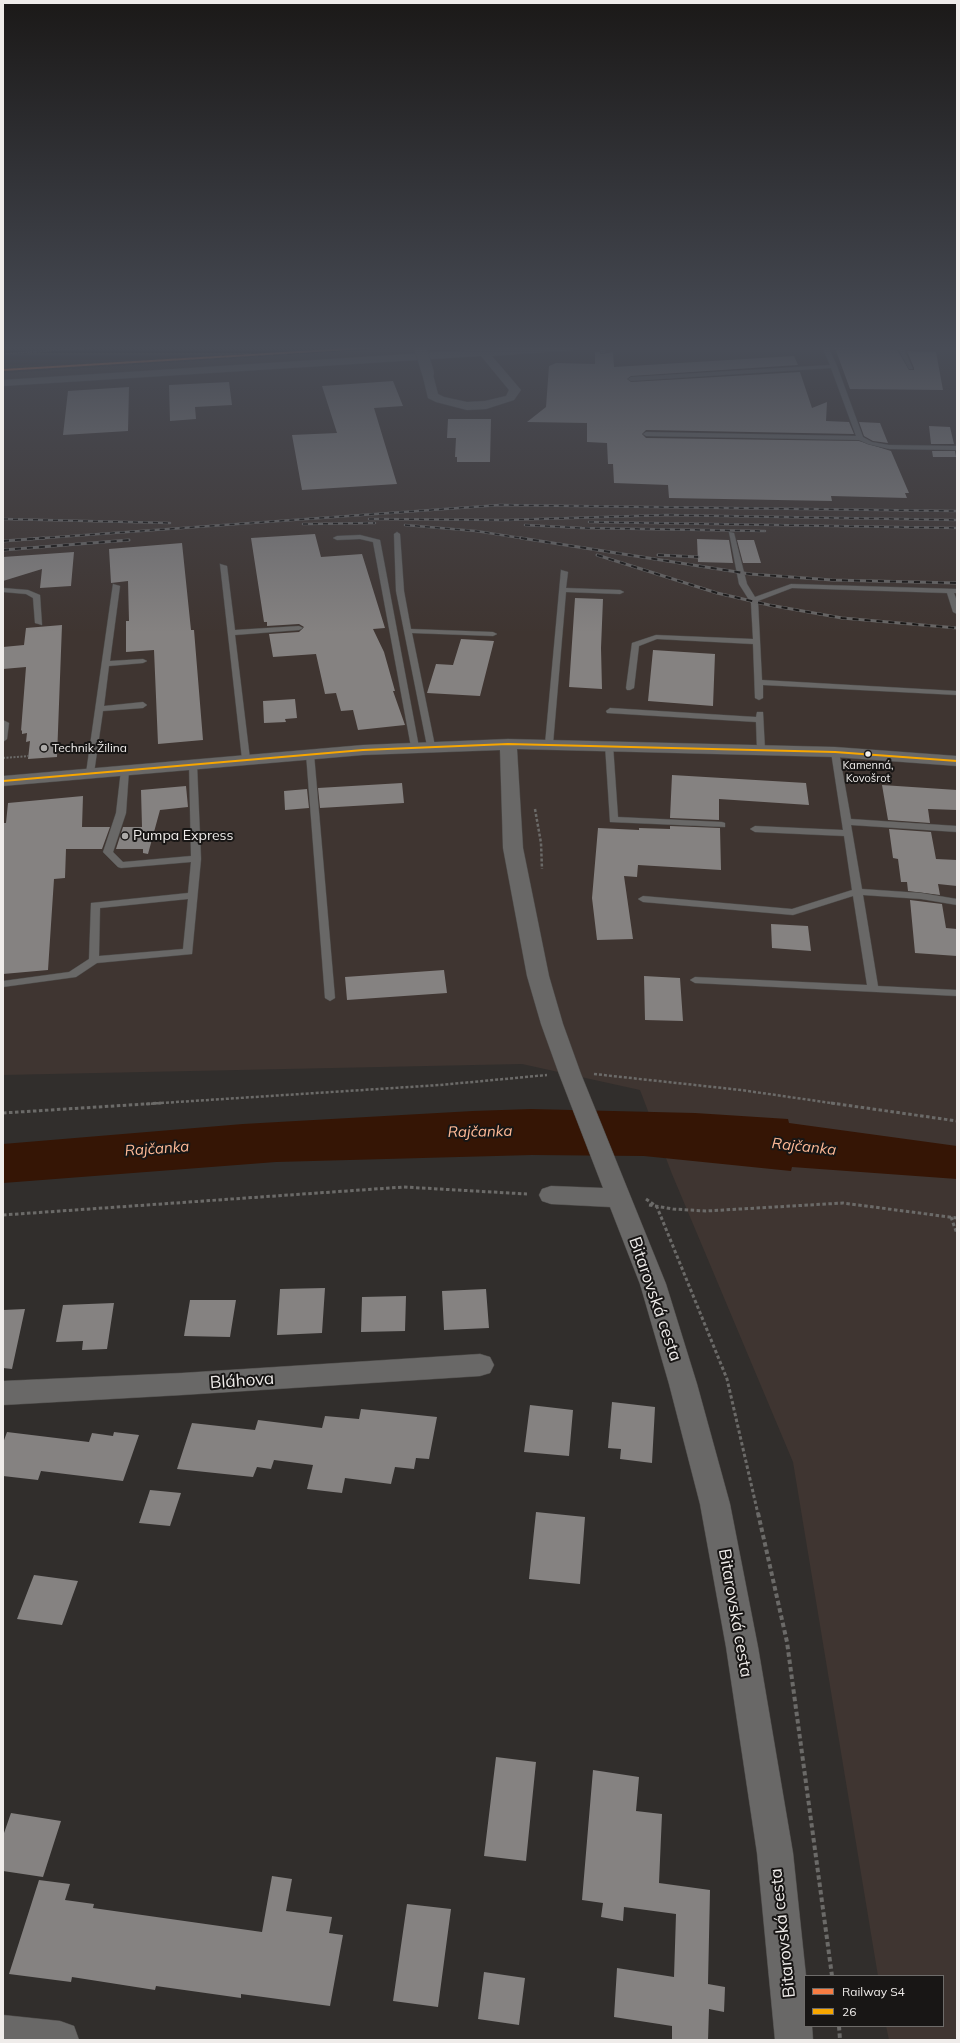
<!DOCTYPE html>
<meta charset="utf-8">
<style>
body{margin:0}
#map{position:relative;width:960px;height:2043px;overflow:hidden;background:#312e2c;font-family:Mulish,sans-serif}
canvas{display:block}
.frame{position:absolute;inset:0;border:4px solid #efecea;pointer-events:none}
.legend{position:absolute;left:804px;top:1975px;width:140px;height:52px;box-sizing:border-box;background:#181615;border:1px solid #6e6c6a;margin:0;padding:5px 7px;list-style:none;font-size:12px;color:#efecea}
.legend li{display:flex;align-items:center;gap:8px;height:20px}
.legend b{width:20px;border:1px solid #6e6c6a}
</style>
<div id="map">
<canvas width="960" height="2043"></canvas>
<div class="frame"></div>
<ul class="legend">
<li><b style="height:5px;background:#f77d43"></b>Railway S4</li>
<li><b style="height:5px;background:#f7a600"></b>26</li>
</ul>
</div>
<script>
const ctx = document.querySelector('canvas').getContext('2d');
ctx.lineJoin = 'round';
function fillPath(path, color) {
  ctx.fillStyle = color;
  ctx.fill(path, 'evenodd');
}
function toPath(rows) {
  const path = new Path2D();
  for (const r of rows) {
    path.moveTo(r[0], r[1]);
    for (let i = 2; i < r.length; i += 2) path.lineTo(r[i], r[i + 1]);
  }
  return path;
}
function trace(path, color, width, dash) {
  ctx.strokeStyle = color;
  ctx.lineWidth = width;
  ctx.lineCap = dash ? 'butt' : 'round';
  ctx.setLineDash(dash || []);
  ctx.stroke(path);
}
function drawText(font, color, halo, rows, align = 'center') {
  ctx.font = font + ' Mulish,sans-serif';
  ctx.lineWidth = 4;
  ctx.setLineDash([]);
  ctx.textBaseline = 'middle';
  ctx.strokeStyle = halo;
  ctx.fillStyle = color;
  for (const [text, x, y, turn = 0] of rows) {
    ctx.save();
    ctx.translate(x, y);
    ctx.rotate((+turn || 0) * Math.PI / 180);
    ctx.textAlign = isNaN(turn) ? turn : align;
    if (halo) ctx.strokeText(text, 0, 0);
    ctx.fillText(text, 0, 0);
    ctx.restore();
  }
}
fillPath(toPath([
 [408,347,957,347,957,2040,889,2040,886,2026,943,2026,943,1976,878,1976,793,1462,672,1174,640,1090,522,1064,3,1075,3,373]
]), '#3f3531');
fillPath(toPath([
 [531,1109,695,1113,788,1119,789,1123,957,1146,957,1179,792,1167,791,1171,644,1156,532,1155,276,1162,3,1183,3,1144,243,1124,473,1111]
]), '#351505');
fillPath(toPath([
 [835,348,890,349,898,351,909,370,914,370,914,368,907,351,936,352,943,390,850,389],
 [595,352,599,352,601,354,613,352,614,367,794,356,798,365,631,376,627,379,631,382,800,372,812,408,827,402,826,421,849,422,854,434,646,430,642,434,646,438,859,441,891,451,909,493,905,493,907,498,831,496,832,501,669,498,668,485,614,483,613,464,608,464,607,443,587,442,587,423,527,422,546,407,549,366,556,363,595,364],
 [393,381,403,406,374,408,397,484,302,490,292,435,337,433,322,386],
 [229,382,232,405,195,407,196,419,170,421,169,385],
 [129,387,128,431,63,435,68,391],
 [448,419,491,419,490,462,457,462,457,457,455,457,456,438,447,438],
 [859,422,880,423,888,443,873,441,864,436],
 [929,426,950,427,954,444,931,444],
 [932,451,955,451,956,457,933,457],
 [315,534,321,557,362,554,385,628,373,629,384,652,395,691,393,691,405,725,358,730,353,710,341,711,336,693,325,694,316,654,273,657,269,634,299,632,304,627,299,624,267,626,267,622,264,622,251,538],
 [697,539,729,540,733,563,698,562],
 [737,540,754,540,761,563,743,563],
 [182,543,191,630,194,630,203,740,158,744,154,650,126,652,126,621,129,621,128,581,111,583,109,549],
 [74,552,71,586,40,588,42,569,3,581,3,557],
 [575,598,603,599,601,648,602,689,569,687],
 [62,625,57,757,28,759,30,741,26,742,27,733,22,734,22,730,21,731,26,667,3,669,3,647,24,645,26,628],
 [461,639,494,641,480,696,427,693,436,664,453,665],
 [653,650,715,654,713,706,648,701],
 [295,699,297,718,285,719,286,722,264,723,263,701],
 [672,775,806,783,809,805,719,799,719,820,670,818],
 [402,783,404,803,320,808,318,788],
 [882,785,957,790,957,810,928,809,930,823,888,820],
 [186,786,188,807,160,810,148,854,143,853,143,849,116,849,123,827,142,827,141,790],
 [307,789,309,808,285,810,284,791],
 [83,796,82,827,110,827,102,849,66,849,65,878,54,879,48,970,3,974,3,823,6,823,8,803],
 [670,826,720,828,721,870,638,865,637,877,624,876,633,939,597,940,592,898,598,828,639,830,639,828,670,829],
 [889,829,931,832,936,859,957,860,957,886,938,884,940,895,908,891,907,882,901,882,898,859,893,858],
 [910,900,942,904,946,928,957,929,957,956,915,953],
 [771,924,808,926,811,951,772,948],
 [444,970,447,993,347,1000,345,977],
 [644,976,680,978,683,1021,645,1020],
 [325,1288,322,1333,277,1335,280,1289],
 [486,1289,489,1328,444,1330,442,1291],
 [406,1296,405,1331,361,1332,362,1297],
 [190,1300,236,1300,230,1337,184,1336],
 [114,1303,107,1349,82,1350,83,1341,56,1342,63,1305],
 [25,1309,12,1369,3,1368,3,1310],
 [612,1402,655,1407,652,1463,620,1459,621,1449,608,1448],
 [530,1405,573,1410,569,1456,524,1452],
 [361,1409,437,1417,429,1459,416,1458,414,1469,395,1467,391,1484,345,1478,342,1493,307,1489,313,1465,274,1460,271,1469,257,1467,253,1477,177,1469,192,1423,255,1430,258,1420,322,1428,325,1416,359,1419],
 [7,1432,89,1442,92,1433,113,1436,114,1432,139,1435,123,1481,41,1471,38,1480,3,1476,3,1443],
 [150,1490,181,1493,170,1526,139,1523],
 [536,1512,585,1517,580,1584,529,1579],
 [34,1575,78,1581,62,1625,17,1619],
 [496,1757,536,1762,526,1861,484,1856],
 [593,1770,639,1777,636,1811,662,1814,659,1883,710,1890,708,1984,725,1987,724,2012,709,2009,708,2040,672,2040,672,2026,614,2017,617,1968,674,1977,676,1914,624,1907,623,1921,601,1917,603,1903,582,1900],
 [11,1813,61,1821,43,1877,3,1871,3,1836],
 [272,1876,292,1879,286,1911,332,1917,329,1933,343,1935,330,2006,241,1994,241,1998,156,1986,155,1990,72,1977,71,1982,9,1974,39,1880,70,1884,65,1900,94,1904,93,1908,262,1932],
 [407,1904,451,1909,438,2007,393,2001],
 [484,1972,525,1978,519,2025,478,2019]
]), '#858281');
const lane = toPath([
 [600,347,606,347,605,353,601,353,600,347],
 [822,347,828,347,837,366,863,437,872,442,889,445,957,446,957,450,889,449,868,444,859,440,646,436,643,434,646,432,856,436,831,368,631,381,628,379,631,377,830,365,822,347],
 [897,347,903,347,913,369,909,369,897,347],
 [957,347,957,350,954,348,954,347,957,347],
 [397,532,400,534,404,591,411,629,493,632,497,634,493,636,412,633,435,746,431,749,427,746,396,591,394,534,397,532],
 [729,532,734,533,747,584,755,597,791,584,957,589,957,593,954,593,957,601,957,614,953,612,947,593,792,588,758,601,762,680,957,691,957,695,763,685,763,698,759,700,755,698,753,644,657,639,639,646,634,688,630,690,627,690,626,688,632,643,656,635,753,639,751,603,739,584,729,532],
 [360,535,380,540,419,747,418,749,415,750,411,747,373,542,360,539,337,540,333,538,337,536,360,535],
 [220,564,227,566,235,630,299,626,303,628,299,630,235,635,250,759,246,762,242,759,220,564],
 [561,570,568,572,566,588,620,590,624,592,620,594,566,592,553,744,549,747,545,744,561,570],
 [113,584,120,586,110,661,143,659,147,661,143,663,109,666,104,706,143,702,147,705,143,708,103,711,94,773,90,776,86,773,113,584],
 [3,588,28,590,40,595,42,625,35,623,33,598,26,594,3,592,3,588],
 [610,708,756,717,757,712,763,712,765,750,761,753,757,750,756,722,607,713,606,711,610,708],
 [3,720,9,723,7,739,3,742,3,720],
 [609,742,613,745,618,817,722,822,725,823,725,827,610,822,605,745,609,742],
 [835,749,839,752,851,819,957,826,957,832,851,825,862,889,921,893,957,899,957,905,921,899,863,895,878,986,957,990,957,996,695,983,690,980,695,977,867,985,853,896,793,915,643,902,638,899,643,896,792,909,852,890,844,836,755,832,750,829,755,826,843,830,831,752,835,749],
 [310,751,314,754,335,998,330,1001,325,998,306,754,310,751],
 [193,761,197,764,201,859,192,954,97,963,76,977,3,987,3,981,69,972,89,959,91,903,188,893,191,862,121,868,118,867,103,852,116,813,121,770,125,767,129,770,126,813,113,852,123,862,191,856,189,764,193,761],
 [188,899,183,949,99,956,100,908,188,899]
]);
const street = toPath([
 [518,347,580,347,575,350,492,356,521,390,514,400,486,409,467,410,436,402,428,398,422,373,424,371,432,371,438,394,444,397,467,402,485,401,506,396,509,390,481,356,3,386,3,380,518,347],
 [508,739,835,747,957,756,957,766,835,757,517,749,523,848,549,976,563,1024,581,1074,666,1284,697,1384,730,1504,758,1647,793,1853,806,1976,805,2026,812,2026,813,2040,775,2040,757,1853,726,1647,700,1504,669,1384,640,1284,610,1207,551,1204,542,1201,539,1195,542,1189,551,1186,603,1188,559,1074,541,1024,527,976,503,848,500,750,363,755,3,786,3,776,363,745,508,739],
 [480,1354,490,1357,494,1365,490,1373,480,1376,182,1395,3,1405,3,1381,182,1373,480,1354],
 [3,2015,60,2021,74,2026,79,2040,3,2040,3,2015]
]);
trace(lane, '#4c4a48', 1);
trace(street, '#4c4a48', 1);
trace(toPath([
 [3,354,104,347]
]), '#6b6a68', 1.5, [1.5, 1]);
trace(toPath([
 [3,758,29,756]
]), '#6b6a68', 2, [2, 1.5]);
trace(toPath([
 [535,809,541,843,542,869],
 [594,1074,741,1090,838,1104],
 [146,1104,440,1085,547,1075]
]), '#6b6a68', 2.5, [3, 2]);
trace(toPath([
 [831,1103,957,1121],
 [3,1113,161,1103],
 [646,1199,657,1207,727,1379,758,1514],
 [649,1205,673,1209,706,1211,843,1203,957,1218],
 [3,1215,404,1187,527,1194],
 [951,1217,957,1234]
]), '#6b6a68', 3, [3.5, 2.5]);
trace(toPath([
 [758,1513,787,1642,832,1976],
 [839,2026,840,2040]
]), '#6b6a68', 4, [4.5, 3]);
fillPath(lane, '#696867');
fillPath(street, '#696867');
const railFar1 = toPath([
 [3,519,170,523],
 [369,519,506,520,667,515,957,520],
 [589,522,957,528],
 [303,524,375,523],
 [405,525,476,531,527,539],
 [525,525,582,528,765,531],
 [30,539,500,505,957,511]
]);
const rail = toPath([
 [521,538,750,574,832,580,957,583],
 [3,541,44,538],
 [3,550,129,540],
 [597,555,717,593,769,605,842,618,957,628],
 [658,555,698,557]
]);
trace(railFar1, '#686665', 2.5);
trace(rail, '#686665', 3);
trace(railFar1, '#181615', 1.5, [5]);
trace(rail, '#181615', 2, [6]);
const streetBridge = toPath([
 [420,347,428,373]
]);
trace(streetBridge, '#4c4a48', 13, []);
trace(streetBridge, '#696867', 12);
trace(toPath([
 [3,781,363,750,508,744,835,752,957,761]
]), '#f7a600', 2);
trace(toPath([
 [3,370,382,347]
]), '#f77d43', 2);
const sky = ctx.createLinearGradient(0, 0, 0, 633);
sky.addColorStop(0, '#1b1918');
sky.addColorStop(0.55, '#484c56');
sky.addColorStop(1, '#484c5600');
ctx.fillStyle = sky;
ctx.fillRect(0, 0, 960, 633);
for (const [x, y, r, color] of [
 [44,748,4,"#acaaa8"],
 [868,754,3.5,"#efecea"],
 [125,836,4,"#acaaa8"]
]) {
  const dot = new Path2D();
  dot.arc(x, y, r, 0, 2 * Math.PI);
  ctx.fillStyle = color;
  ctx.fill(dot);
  trace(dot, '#181615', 1.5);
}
drawText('11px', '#efecea', '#181615', [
 ["Kamenná,",868,766],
 ["Kovošrot",868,779]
]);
drawText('12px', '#efecea', '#181615', [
 ["Technik Žilina",52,748]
], 'left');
drawText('14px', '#efecea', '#181615', [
 ["Pumpa Express",133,836]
], 'left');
drawText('italic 15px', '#ffba97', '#181615', [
 ["Rajčanka",480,1132,-1],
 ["Rajčanka",804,1147,6],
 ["Rajčanka",157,1149,-4]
]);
drawText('17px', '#efecea', '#181615', [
 ["Bitarovská cesta",655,1299,71],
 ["Bláhova",242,1381,-4],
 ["Bitarovská cesta",735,1613,80],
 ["Bitarovská cesta",783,1933,-96]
]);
</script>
